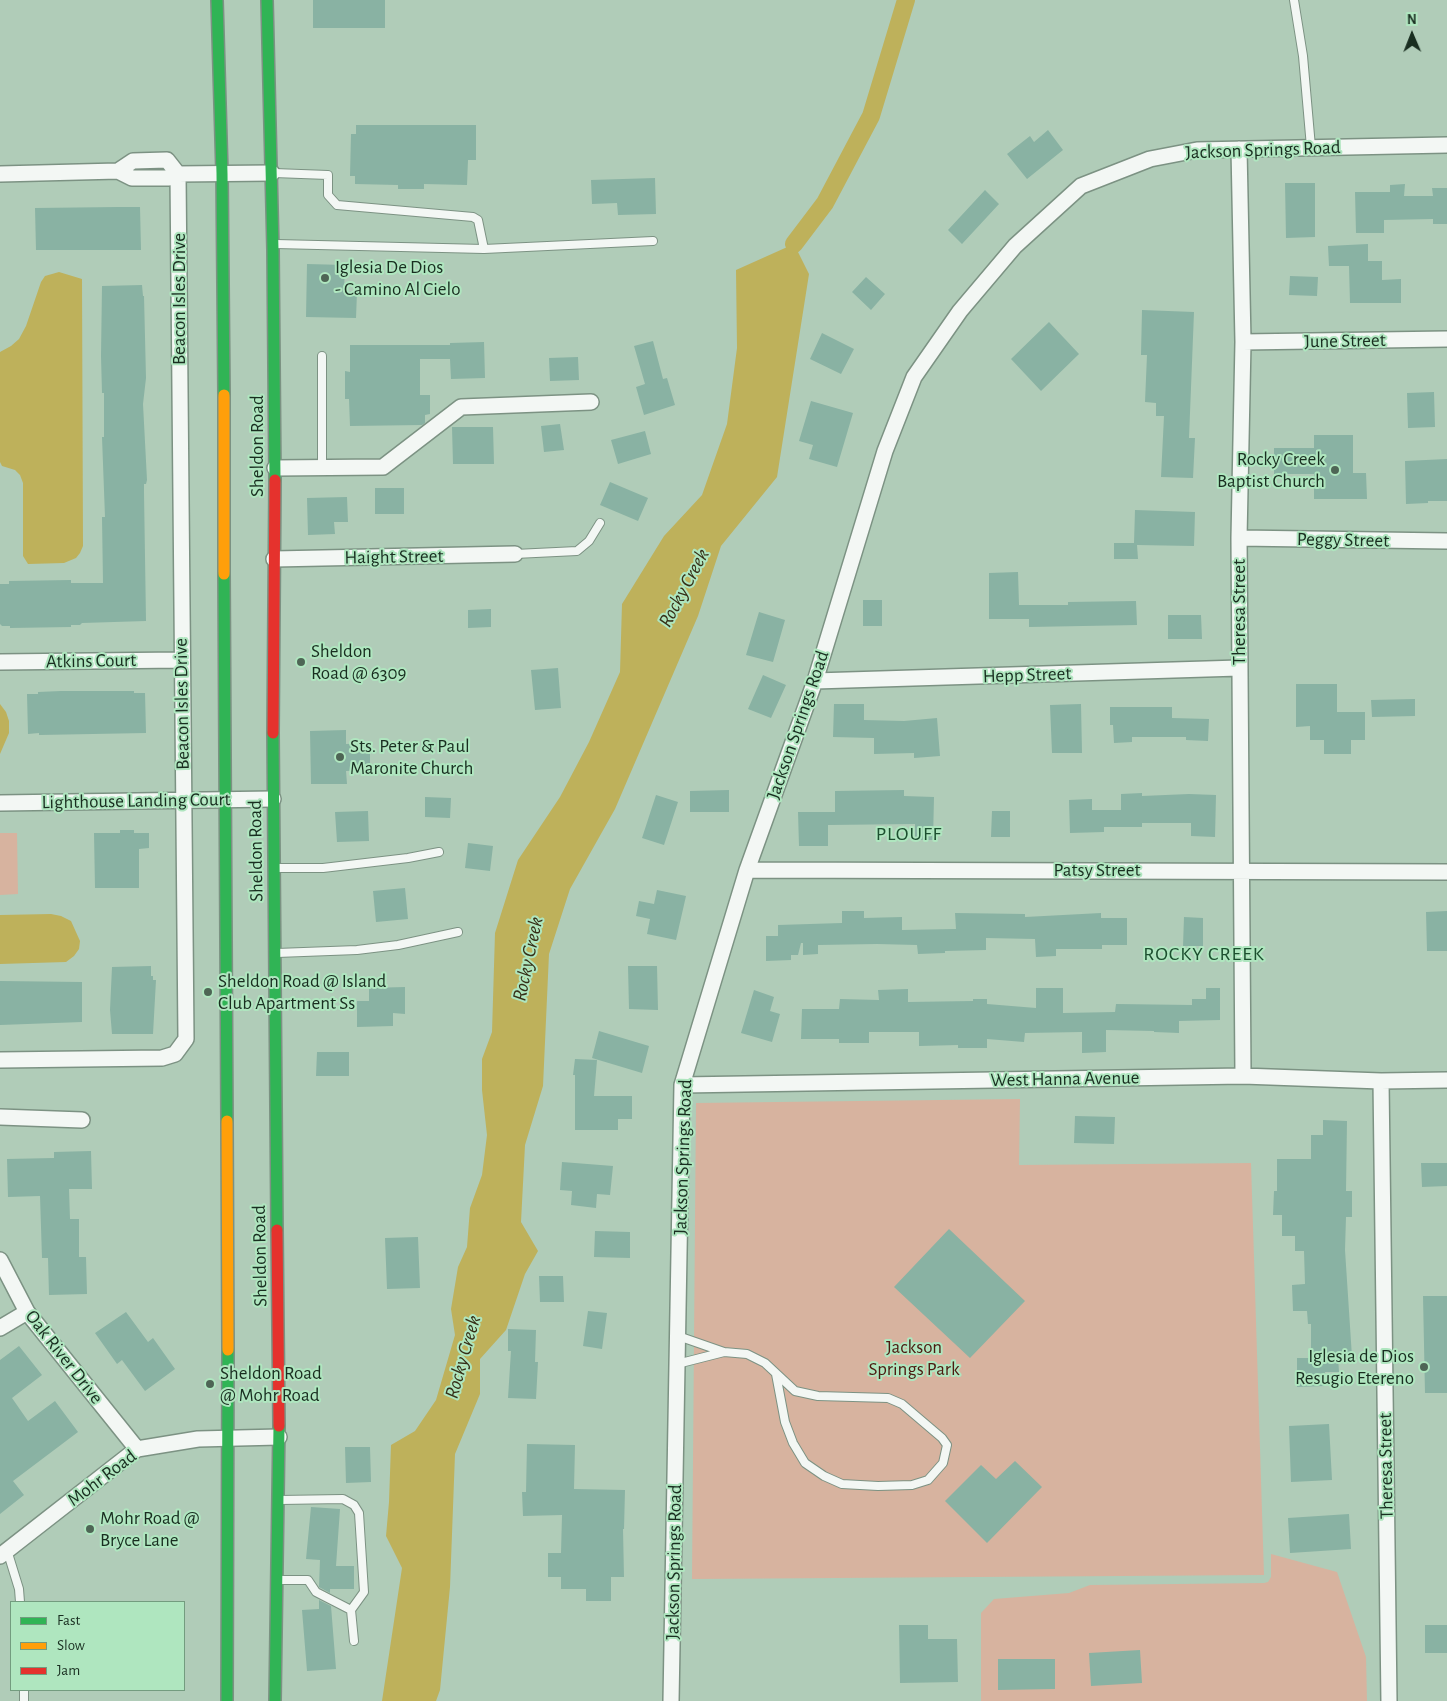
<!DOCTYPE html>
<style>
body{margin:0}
#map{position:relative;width:1447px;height:1701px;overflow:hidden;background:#b0ccb8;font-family:"Alegreya Sans",sans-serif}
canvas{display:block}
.legend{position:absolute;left:10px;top:1601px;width:175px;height:90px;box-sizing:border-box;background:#afe6bf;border:1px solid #739c7f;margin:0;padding:6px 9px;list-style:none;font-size:15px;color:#192e20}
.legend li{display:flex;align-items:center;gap:10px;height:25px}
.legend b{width:25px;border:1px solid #739c7f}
.north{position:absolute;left:1387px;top:10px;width:50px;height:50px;-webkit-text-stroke:4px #afe6bf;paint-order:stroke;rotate:359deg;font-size:14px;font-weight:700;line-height:20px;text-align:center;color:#192e20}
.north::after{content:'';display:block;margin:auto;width:18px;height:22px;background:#192e20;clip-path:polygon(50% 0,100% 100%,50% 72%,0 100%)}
</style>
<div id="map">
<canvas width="1447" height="1701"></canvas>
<ul class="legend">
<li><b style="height:6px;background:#30b455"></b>Fast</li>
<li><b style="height:6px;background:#ff9f0a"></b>Slow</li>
<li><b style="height:6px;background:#e5322d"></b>Jam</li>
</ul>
<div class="north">N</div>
</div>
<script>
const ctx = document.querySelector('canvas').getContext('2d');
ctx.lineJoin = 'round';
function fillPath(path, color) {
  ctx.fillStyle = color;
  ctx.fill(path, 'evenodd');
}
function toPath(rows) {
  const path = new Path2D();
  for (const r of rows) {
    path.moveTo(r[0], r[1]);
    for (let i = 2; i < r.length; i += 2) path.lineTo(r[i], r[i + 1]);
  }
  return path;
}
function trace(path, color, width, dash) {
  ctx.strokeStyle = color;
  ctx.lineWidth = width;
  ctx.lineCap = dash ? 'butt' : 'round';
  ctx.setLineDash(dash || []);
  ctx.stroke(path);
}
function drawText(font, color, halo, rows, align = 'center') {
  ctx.font = font + ' "Alegreya Sans",sans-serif';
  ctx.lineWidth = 4;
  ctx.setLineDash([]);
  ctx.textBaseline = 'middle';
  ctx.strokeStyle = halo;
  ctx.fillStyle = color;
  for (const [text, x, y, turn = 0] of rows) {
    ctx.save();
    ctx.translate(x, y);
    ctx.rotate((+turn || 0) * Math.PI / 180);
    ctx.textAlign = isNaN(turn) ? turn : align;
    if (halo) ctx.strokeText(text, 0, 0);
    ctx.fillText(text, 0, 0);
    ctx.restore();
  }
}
fillPath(toPath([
 [0,833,17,833,18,894,0,895],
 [1020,1099,1019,1165,1251,1163,1264,1575,692,1579,696,1103],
 [1271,1554,1337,1572,1366,1657,1367,1701,981,1701,981,1613,994,1599,1069,1593,1090,1585,1264,1583,1268,1582,1271,1577]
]), '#d7b39f');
fillPath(toPath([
 [794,244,809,274,777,477,721,546,698,616,615,809,570,889,549,954,543,1086,525,1145,521,1222,538,1251,525,1274,506,1330,480,1359,480,1394,455,1454,450,1587,440,1690,436,1701,382,1701,402,1568,386,1536,389,1502,391,1445,415,1431,436,1400,455,1335,451,1309,458,1267,467,1247,470,1208,482,1175,487,1135,482,1090,482,1059,492,1032,495,933,518,860,560,797,589,742,620,672,622,604,664,536,702,495,727,424,737,348,736,270],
 [59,272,82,279,83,546,80,553,76,558,64,563,28,564,23,556,23,483,20,475,15,470,2,466,0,462,0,352,11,346,19,339,26,326,41,282,45,276],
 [0,704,6,712,9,721,9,733,0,754],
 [51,914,61,916,71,921,80,941,79,949,74,956,66,962,0,964,0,915]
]), '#beb15b');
trace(toPath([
 [794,244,825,203,871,116,906,0]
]), '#beb15b', 18);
fillPath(toPath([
 [313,0,385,0,385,28,313,28],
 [356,125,476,125,476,160,468,160,467,185,424,184,424,189,398,189,398,185,355,184,355,176,350,176,351,134,356,134],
 [1048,130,1063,150,1027,179,1007,154,1030,136,1034,142],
 [655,178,656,214,618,215,617,203,592,204,591,180],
 [1285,183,1315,183,1315,237,1286,238],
 [1405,184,1404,196,1433,196,1432,188,1447,188,1447,224,1433,224,1433,219,1384,220,1384,233,1356,233,1355,192,1390,192,1390,185],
 [985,190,999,204,962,244,948,230],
 [118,207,140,207,141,250,36,250,35,208],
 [1368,244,1368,261,1382,261,1382,280,1401,279,1401,303,1350,303,1349,266,1329,266,1328,246],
 [307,264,345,265,344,291,357,292,356,318,306,317],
 [1290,276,1318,277,1317,296,1289,295],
 [866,277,885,294,871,310,852,292],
 [142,285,143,296,144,296,146,378,143,404,147,480,146,484,144,484,144,493,146,621,82,623,80,625,71,625,71,627,10,628,10,626,2,626,0,624,0,584,9,584,9,581,71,580,71,583,103,583,102,517,105,517,102,437,104,437,104,393,102,393,101,356,102,286],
 [1142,310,1194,312,1189,438,1195,438,1193,478,1161,477,1164,416,1156,416,1156,403,1145,402,1147,355,1141,355],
 [1049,322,1079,354,1041,391,1011,359],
 [822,333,854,349,841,374,810,359],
 [653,341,663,379,667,378,675,405,644,415,636,387,645,384,634,346],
 [484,342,485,378,451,379,450,359,420,359,420,395,430,395,430,414,425,415,425,423,422,425,350,426,349,399,345,399,345,371,350,372,350,345,450,345,450,343],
 [578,357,579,380,550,381,549,358],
 [1434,392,1435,427,1408,428,1407,393],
 [811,401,853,413,837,467,809,459,813,445,799,441],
 [560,424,564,450,544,452,541,426],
 [452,427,493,427,494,464,453,464],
 [645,431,651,454,618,464,611,440],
 [1314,435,1353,435,1353,473,1366,473,1367,499,1314,499,1314,474,1274,474,1274,448,1314,448],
 [1447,459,1447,501,1428,501,1428,503,1406,504,1405,461],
 [610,482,648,498,638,521,600,505],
 [375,488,404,488,404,514,375,514],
 [347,497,348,522,334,522,335,534,308,535,307,498],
 [1135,510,1195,512,1194,546,1137,545,1138,559,1114,559,1114,543,1134,543],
 [1018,572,1019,605,1068,605,1068,602,1136,601,1137,625,1029,627,1029,619,989,619,989,573],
 [863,600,882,600,882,626,863,626],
 [491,609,491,627,468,628,468,610],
 [759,612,785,620,773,662,746,655],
 [1168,615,1201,615,1202,639,1168,639],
 [558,668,561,708,535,710,531,670],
 [763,675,786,685,771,718,748,709],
 [1296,684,1337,684,1337,712,1365,712,1365,740,1351,740,1351,754,1324,754,1324,740,1310,740,1310,726,1296,727],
 [61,691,134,691,134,693,145,693,146,733,39,735,39,733,28,734,27,694,38,694,38,692],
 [1415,699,1415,716,1372,717,1371,700],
 [834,704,864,704,864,720,904,721,937,718,940,756,914,758,914,753,874,754,874,738,833,737],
 [1081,704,1082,753,1052,753,1050,705],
 [1110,707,1172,707,1172,718,1209,719,1208,741,1186,740,1186,737,1132,737,1132,742,1114,743,1113,725,1110,725],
 [346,730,346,744,370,743,370,770,346,771,347,784,311,784,310,731],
 [729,790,729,812,690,812,690,791],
 [904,790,904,796,934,797,933,840,915,840,915,824,828,825,828,846,799,846,798,812,835,812,835,791],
 [1142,793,1142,796,1189,794,1216,795,1215,837,1191,836,1191,823,1142,823,1142,827,1104,827,1104,832,1070,833,1069,800,1092,799,1092,810,1121,810,1121,794],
 [656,795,678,802,664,845,642,838],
 [425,797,451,798,450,818,425,817],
 [368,811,369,841,337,842,335,812],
 [992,811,1010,811,1010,837,991,837],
 [120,830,134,830,134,833,149,833,149,848,139,849,139,888,95,888,94,833,120,833],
 [468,843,493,846,490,871,465,868],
 [405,888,408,919,376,922,373,891],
 [657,890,686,896,676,940,647,934,650,919,636,916,639,901,654,904],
 [842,911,864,911,864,918,902,917,902,930,956,929,955,913,1025,914,1025,917,1101,913,1101,918,1127,918,1127,945,1102,945,1102,949,1056,949,1056,956,1036,957,1035,939,986,938,986,950,945,951,945,953,918,954,917,945,877,944,818,945,818,954,803,955,803,943,801,943,798,955,791,955,791,960,766,961,766,936,778,936,778,925,842,923],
 [1447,911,1447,951,1427,951,1426,912],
 [1184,917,1203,918,1203,946,1183,946],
 [151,966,151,976,153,976,153,980,156,980,153,1034,112,1034,110,1010,112,967],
 [628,966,657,966,658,1010,629,1009],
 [0,981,82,982,82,1022,0,1025],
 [405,987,405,1014,393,1013,393,1026,357,1027,357,1001,369,1001,369,988],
 [1036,988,1063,988,1063,1013,1115,1012,1116,1004,1192,1005,1192,999,1206,999,1206,988,1220,988,1220,1020,1179,1021,1179,1033,1154,1032,1154,1031,1106,1030,1106,1052,1082,1053,1082,1032,1025,1033,1024,1042,987,1039,987,1048,958,1048,958,1045,919,1046,919,1032,869,1032,869,1043,839,1043,839,1039,801,1039,802,1009,839,1009,840,999,879,1000,878,990,908,989,908,1002,973,1001,973,999,987,999,987,1004,1036,1008],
 [754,990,774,997,770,1011,780,1014,772,1042,741,1033],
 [599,1031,649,1046,642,1073,592,1058],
 [317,1052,349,1052,349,1076,316,1076],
 [575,1059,597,1060,594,1096,632,1096,632,1119,618,1119,618,1130,575,1130,575,1075,573,1075],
 [1075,1116,1115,1117,1114,1144,1074,1143],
 [1323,1120,1347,1121,1346,1191,1352,1191,1352,1217,1346,1217,1345,1250,1352,1357,1338,1357,1339,1372,1325,1372,1325,1386,1297,1387,1297,1358,1311,1358,1311,1324,1308,1324,1307,1311,1293,1311,1292,1285,1305,1284,1304,1251,1295,1251,1295,1236,1282,1236,1282,1215,1273,1215,1274,1191,1277,1191,1277,1159,1311,1159,1311,1135,1323,1135],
 [91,1151,92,1189,69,1189,70,1219,79,1219,79,1257,86,1257,87,1294,49,1295,48,1258,42,1258,40,1196,8,1197,7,1159,54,1158,54,1152],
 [562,1162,613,1166,610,1195,597,1194,596,1208,571,1205,572,1191,560,1190],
 [1421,1163,1447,1163,1447,1186,1422,1187],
 [949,1229,1025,1301,970,1358,894,1287],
 [595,1231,630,1232,630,1258,594,1257],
 [418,1237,420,1288,387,1289,385,1238],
 [539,1276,563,1276,564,1302,540,1302],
 [1423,1296,1447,1296,1447,1393,1425,1393],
 [588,1311,607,1313,602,1349,583,1346],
 [126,1312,148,1342,153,1338,175,1369,145,1391,122,1360,117,1364,95,1333],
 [508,1329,536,1330,535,1362,538,1362,536,1399,508,1398,511,1351,508,1351],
 [19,1346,42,1375,12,1398,28,1421,55,1401,78,1432,13,1481,24,1495,0,1514,0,1360],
 [1329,1424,1332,1480,1291,1482,1289,1426],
 [527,1444,575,1445,574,1489,625,1490,624,1529,623,1529,624,1577,611,1577,611,1601,586,1601,586,1589,561,1589,561,1577,548,1577,548,1553,561,1553,562,1515,523,1516,522,1492,526,1492],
 [345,1447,370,1447,371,1482,346,1483],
 [1015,1461,1042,1487,987,1543,945,1501,981,1465,996,1479],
 [311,1507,340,1509,336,1566,354,1566,354,1589,330,1589,330,1593,319,1587,320,1560,306,1559],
 [1349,1514,1351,1549,1290,1553,1288,1518],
 [319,1600,331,1606,336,1669,307,1671,302,1610,319,1609],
 [899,1625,928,1625,928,1639,957,1639,958,1682,900,1683],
 [1425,1625,1447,1625,1447,1653,1425,1653],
 [1140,1650,1142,1683,1091,1686,1089,1653],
 [998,1659,1055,1659,1055,1689,998,1690]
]), '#89b2a3');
const lane = toPath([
 [1294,0,1303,56,1311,147],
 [274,173,328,175,328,195,337,205,473,217,478,220,484,249,276,244],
 [484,249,653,241],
 [322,468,322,356],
 [515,554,577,551,589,541,600,523],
 [276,868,323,868,408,858,439,852],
 [277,953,357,950,398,945,458,932],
 [724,1352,747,1354,765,1363,795,1391,818,1396,888,1398,902,1404,942,1438,947,1445,943,1463,928,1480,912,1485,878,1486,842,1484,824,1476,805,1463,793,1443,785,1422,776,1374],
 [677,1364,724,1352,678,1336],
 [280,1500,343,1499,354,1505,359,1513,364,1592,351,1610],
 [7,1550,19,1589,20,1602],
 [279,1580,308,1580,316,1592,351,1610,354,1641],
 [24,1690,24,1701]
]);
const street = toPath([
 [1239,149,1243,342,1239,538,1243,1076],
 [118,171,133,161,167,160,178,174],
 [0,174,118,171,132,178,169,178,178,174,272,173],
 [1243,342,1447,339],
 [275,468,383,467,461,407,591,402],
 [1239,538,1447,541],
 [274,559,515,554],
 [0,662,181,660],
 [815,681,1239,668],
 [0,803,273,799],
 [747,870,1447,872],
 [0,1060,162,1058,175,1054,186,1039,178,174],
 [1381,1081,1389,1701],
 [682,1085,1243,1076,1381,1081,1447,1080],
 [0,1117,82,1120],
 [0,1260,27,1312,137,1449],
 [0,1328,27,1312],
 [0,1556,137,1449,198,1439,279,1437],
 [671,1701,682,1085,747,870,815,681,885,451,914,377,960,311,1015,246,1081,186,1150,159,1197,150,1447,145]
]);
const fast = toPath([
 [217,0,222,173,224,395],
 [267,0,273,250,275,480],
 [224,574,227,1121],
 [273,733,277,1230],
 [227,1701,228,1350],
 [275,1701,279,1426]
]);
const slow = toPath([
 [224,395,224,574],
 [227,1121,228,1350]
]);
const jam = toPath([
 [273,733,275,480],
 [277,1230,279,1426]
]);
trace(lane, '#7c9283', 10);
trace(street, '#7c9283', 18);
trace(fast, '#7c9283', 14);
trace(slow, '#7c9283', 14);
trace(jam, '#7c9283', 14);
trace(lane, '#f3f7f4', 8);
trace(street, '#f3f7f4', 15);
trace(fast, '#30b455', 11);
trace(slow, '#ff9f0a', 11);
trace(jam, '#e5322d', 11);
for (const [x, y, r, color] of [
 [325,278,5,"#4e6555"],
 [1335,470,5,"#4e6555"],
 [301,662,5,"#4e6555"],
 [340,757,5,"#4e6555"],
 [208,992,5,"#4e6555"],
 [1424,1367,5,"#4e6555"],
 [210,1384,5,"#4e6555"],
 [90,1529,5,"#4e6555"]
]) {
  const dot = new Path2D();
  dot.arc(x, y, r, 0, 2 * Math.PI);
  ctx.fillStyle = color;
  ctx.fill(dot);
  trace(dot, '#afe6bf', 2);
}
drawText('19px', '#192e20', '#afe6bf', [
 ["Jackson Springs Road",1263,150,-2],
 ["Beacon Isles Drive",179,299,-90],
 ["June Street",1345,341,-1],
 ["Sheldon Road",257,446,-90],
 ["Peggy Street",1343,540,1],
 ["Haight Street",394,557,-1],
 ["Theresa Street",1239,612,-90],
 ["Atkins Court",91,661,-1],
 ["Hepp Street",1027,675,-2],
 ["Beacon Isles Drive",182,704,-91],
 ["Jackson Springs Road",798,725,-71],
 ["Lighthouse Landing Court",136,801,-1],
 ["Sheldon Road",256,851,-91],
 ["Patsy Street",1097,870],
 ["West Hanna Avenue",1065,1079,-1],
 ["Jackson Springs Road",683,1157,-88],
 ["Sheldon Road",260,1256,-91],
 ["Oak River Drive",64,1357,52],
 ["Theresa Street",1386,1466,-91],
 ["Mohr Road",102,1478,-37],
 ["Jackson Springs Road",674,1562,-89]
]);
drawText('19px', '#192e20', '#afe6bf', [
 ["Iglesia De Dios",335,267],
 ["- Camino Al Cielo",335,289],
 ["Rocky Creek",1325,459,"right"],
 ["Baptist Church",1325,481,"right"],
 ["Sheldon",311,651],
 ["Road @ 6309",311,673],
 ["Sts. Peter & Paul",350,746],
 ["Maronite Church",350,768],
 ["Sheldon Road @ Island",218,981],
 ["Club Apartment Ss",218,1003],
 ["Iglesia de Dios",1414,1356,"right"],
 ["Resugio Etereno",1414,1378,"right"],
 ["Sheldon Road",220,1373],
 ["@ Mohr Road",220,1395],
 ["Mohr Road @",100,1518],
 ["Bryce Lane",100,1540]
], 'left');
drawText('19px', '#4c1a10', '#afe6bf', [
 ["Jackson",914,1347],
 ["Springs Park",914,1369]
]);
drawText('italic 20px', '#362f17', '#afe6bf', [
 ["Rocky Creek",684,588,-62],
 ["Rocky Creek",528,959,-78],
 ["Rocky Creek",463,1357,-74]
]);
ctx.letterSpacing = '1px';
drawText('20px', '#1c4f2f', '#afe6bf', [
 ["PLOUFF",909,834],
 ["ROCKY CREEK",1204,954]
]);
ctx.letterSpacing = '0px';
</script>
